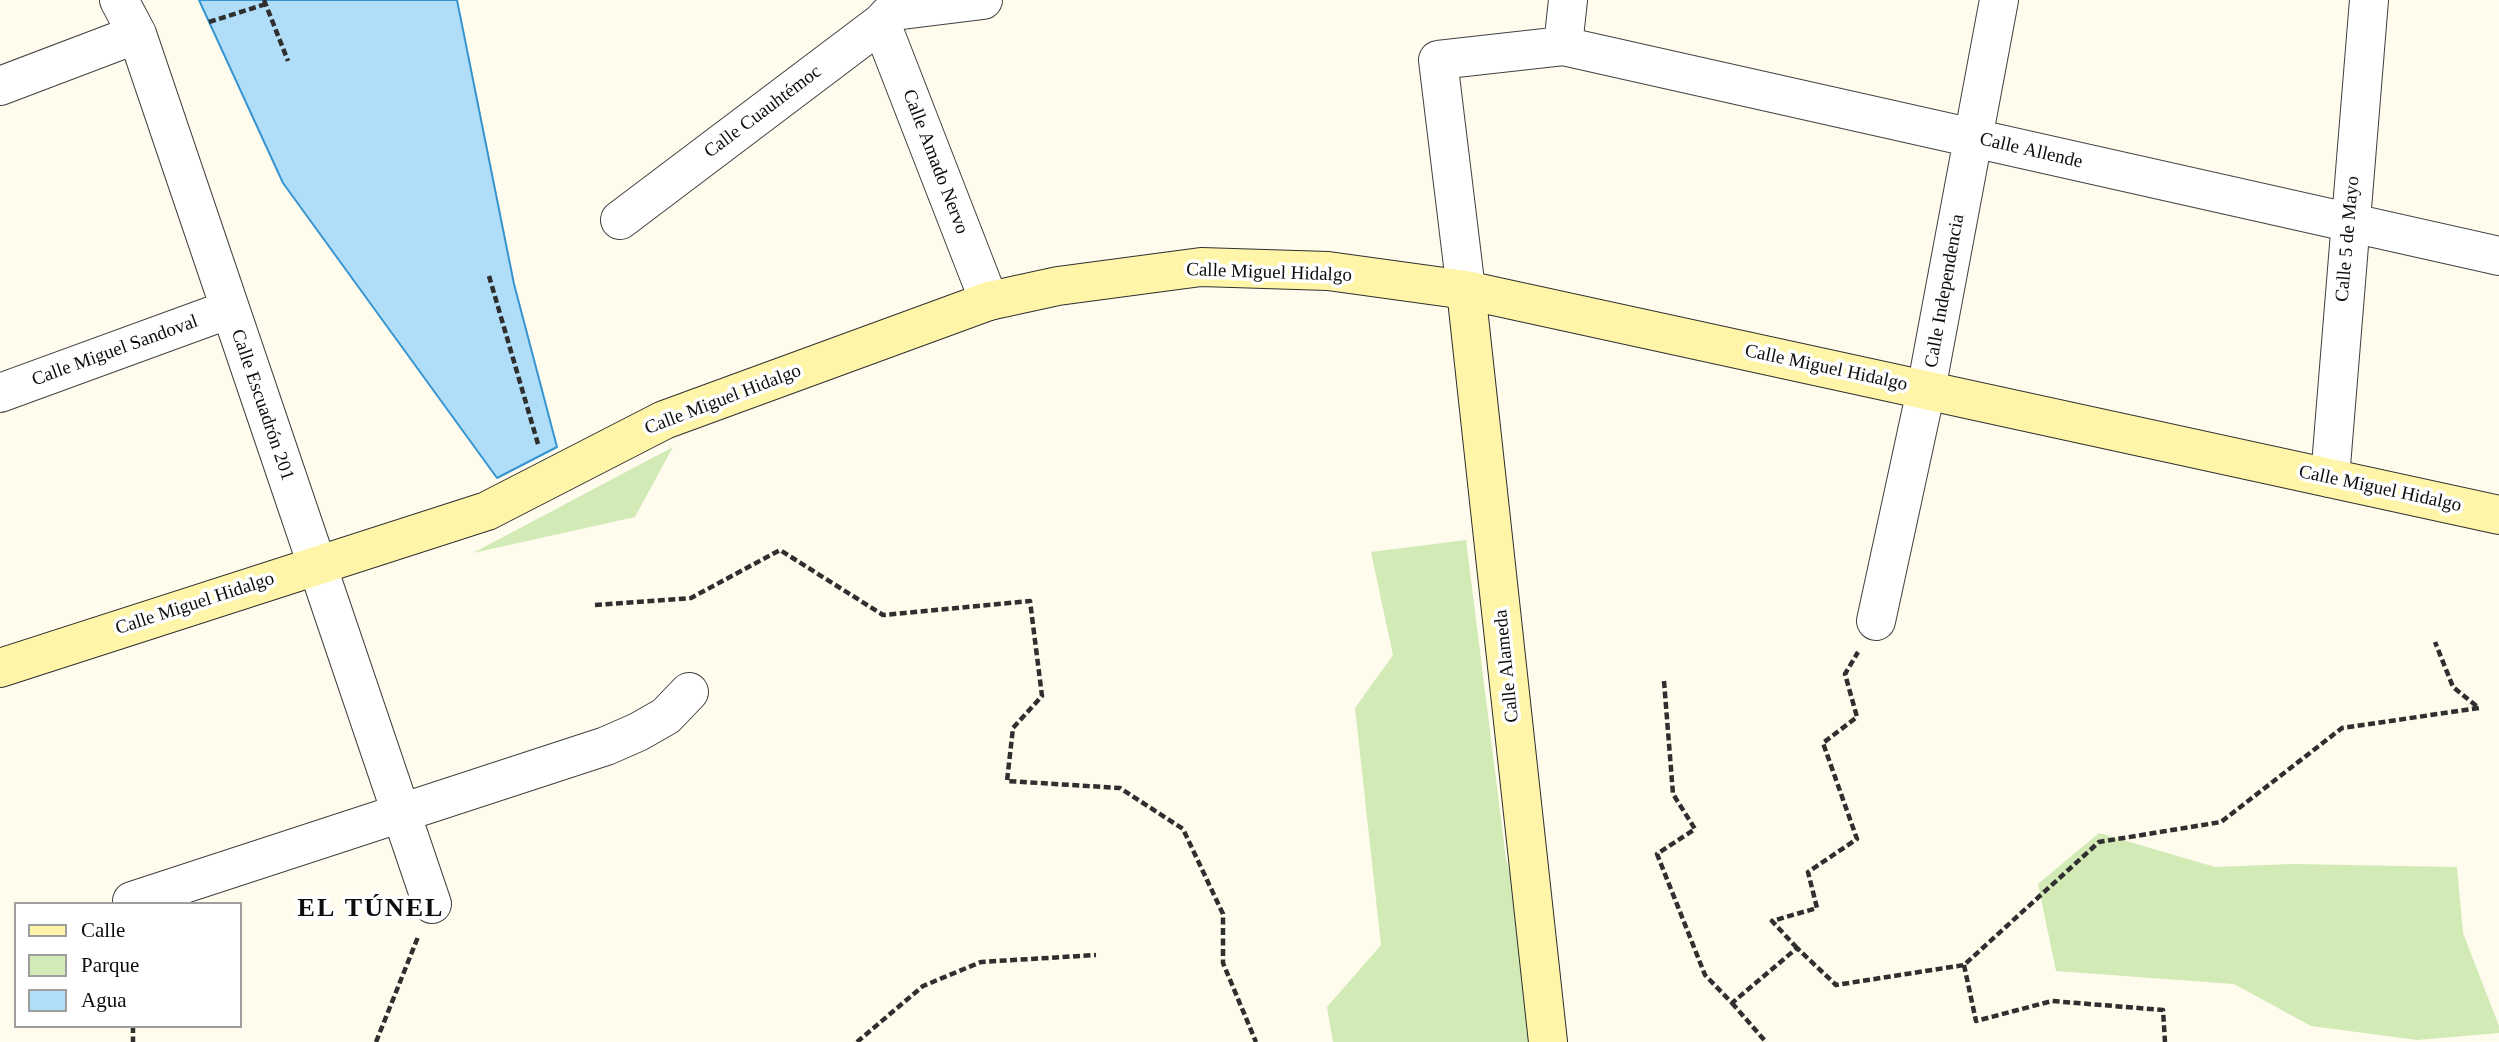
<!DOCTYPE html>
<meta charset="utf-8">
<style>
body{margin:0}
#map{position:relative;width:2499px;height:1042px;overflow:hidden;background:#fffbed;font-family:"Times New Roman",serif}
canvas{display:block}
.legend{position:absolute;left:14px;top:902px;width:228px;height:126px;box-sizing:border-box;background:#fff;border:2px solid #9e9e9e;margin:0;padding:9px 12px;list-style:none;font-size:21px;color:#0d0d0d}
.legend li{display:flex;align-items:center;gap:14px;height:35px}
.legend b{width:35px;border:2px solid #9e9e9e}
</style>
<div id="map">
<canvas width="2499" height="1042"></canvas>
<ul class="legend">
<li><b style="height:9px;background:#fff5a8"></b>Calle</li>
<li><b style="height:19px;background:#d1eab6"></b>Parque</li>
<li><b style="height:19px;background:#b0ddf8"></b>Agua</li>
</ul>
</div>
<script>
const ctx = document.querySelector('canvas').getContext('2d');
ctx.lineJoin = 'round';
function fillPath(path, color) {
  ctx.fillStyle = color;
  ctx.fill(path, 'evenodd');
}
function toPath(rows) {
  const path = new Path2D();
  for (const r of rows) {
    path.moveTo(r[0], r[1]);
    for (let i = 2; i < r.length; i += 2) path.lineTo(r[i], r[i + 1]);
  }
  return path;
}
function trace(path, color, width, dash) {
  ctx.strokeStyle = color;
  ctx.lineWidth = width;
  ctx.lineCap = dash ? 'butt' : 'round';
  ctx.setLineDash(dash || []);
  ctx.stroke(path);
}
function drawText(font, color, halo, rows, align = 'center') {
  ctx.font = font + ' "Times New Roman",serif';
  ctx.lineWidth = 7;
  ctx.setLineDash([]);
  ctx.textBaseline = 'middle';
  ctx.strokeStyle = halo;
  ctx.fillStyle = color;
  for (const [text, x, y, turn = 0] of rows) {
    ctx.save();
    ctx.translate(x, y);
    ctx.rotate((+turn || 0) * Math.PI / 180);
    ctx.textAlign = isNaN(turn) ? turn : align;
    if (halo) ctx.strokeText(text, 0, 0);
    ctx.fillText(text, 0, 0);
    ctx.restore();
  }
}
fillPath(toPath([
 [673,447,635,517,473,553],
 [1466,540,1506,859,1530,946,1542,1042,1333,1042,1327,1007,1381,945,1355,708,1393,655,1371,552],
 [2099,833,2215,867,2292,864,2457,867,2463,933,2499,1026,2499,1033,2417,1040,2311,1026,2234,984,2056,971,2038,884]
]), '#d1eab6');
const water = toPath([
 [199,0,457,0,514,284,557,447,497,478,283,183,199,0]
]);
fillPath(water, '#b0ddf8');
trace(water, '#3694d0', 2);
const street = toPath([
 [119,0,137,34,432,904],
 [894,11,983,0],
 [881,23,989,301],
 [1563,46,1568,0],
 [0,86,137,34],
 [620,220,881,23,903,0],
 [1466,290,1438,60,1563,46,2499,256],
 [0,393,230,309],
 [2330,478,2369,0],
 [1876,621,1926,390,1999,0],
 [132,901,606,746,638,732,666,716,689,692]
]);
const secondary = toPath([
 [1466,290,1548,1042],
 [0,668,487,511,664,420,989,301,1058,286,1201,267,1328,271,1466,290,2499,515]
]);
trace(street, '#404040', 40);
trace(secondary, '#2f2f2f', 40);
trace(toPath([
 [264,0,288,61],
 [209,22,266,4],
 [489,276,538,444],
 [595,605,691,598,780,550,883,615,1030,601,1042,696,1013,728,1007,781,1120,788,1183,829,1223,914,1223,963,1256,1042],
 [1664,681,1673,794,1695,829,1657,854,1705,975,1732,1003,1797,948,1836,985,1964,965,2099,842,2221,822,2342,728,2479,708,2453,687,2435,642],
 [1797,948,1772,921,1817,908,1808,872,1857,839,1823,743,1857,717,1845,674,1858,652],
 [1964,965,1976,1021,2052,1001,2163,1010,2165,1042],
 [1732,1003,1766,1042],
 [133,1026,133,1042],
 [376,1042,418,937],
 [857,1042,923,986,981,962,1096,955]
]), '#2f2f2f', 4.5, [7, 3.5]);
trace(street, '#fff', 38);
trace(secondary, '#fff5a8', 38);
drawText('19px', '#0d0d0d', '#fff', [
 ["Calle Cuauhtémoc",763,112,-37],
 ["Calle Allende",2031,151,13],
 ["Calle Amado Nervo",935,162,69],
 ["Calle 5 de Mayo",2348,239,-85],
 ["Calle Miguel Hidalgo",1269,273,2],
 ["Calle Independencia",1945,291,-80],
 ["Calle Miguel Sandoval",115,351,-20],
 ["Calle Miguel Hidalgo",1826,368,12],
 ["Calle Miguel Hidalgo",723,400,-21],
 ["Calle Escuadrón 201",262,405,71],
 ["Calle Miguel Hidalgo",2380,489,12],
 ["Calle Miguel Hidalgo",195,604,-18],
 ["Calle Alameda",1507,666,-96]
]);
ctx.letterSpacing = '2px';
drawText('bold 26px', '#0d0d0d', '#fff', [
 ["EL TÚNEL",371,909]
]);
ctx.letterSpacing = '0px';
</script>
